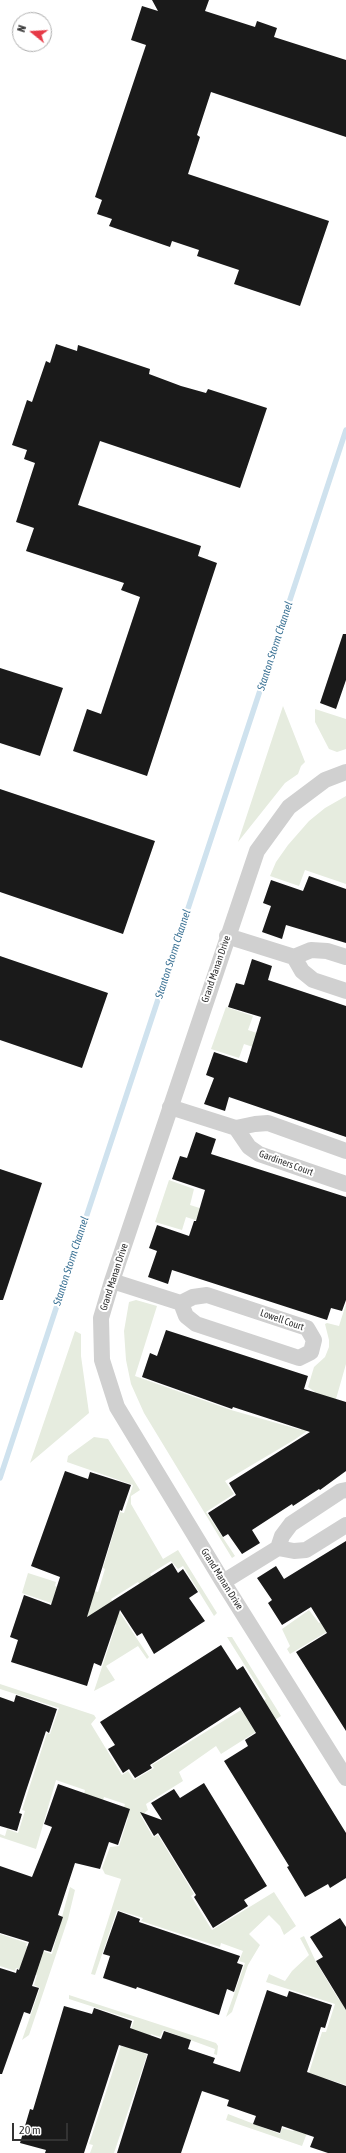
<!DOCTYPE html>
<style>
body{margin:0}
#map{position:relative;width:346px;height:2153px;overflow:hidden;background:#fff;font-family:"Asap Condensed",sans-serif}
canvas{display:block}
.north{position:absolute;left:12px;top:12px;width:40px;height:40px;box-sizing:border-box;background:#fff;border:1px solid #adadad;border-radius:50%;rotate:288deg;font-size:11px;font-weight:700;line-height:16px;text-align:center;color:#333}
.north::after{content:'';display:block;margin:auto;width:14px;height:18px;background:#e63946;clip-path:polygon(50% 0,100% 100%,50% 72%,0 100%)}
.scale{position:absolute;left:12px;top:2123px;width:56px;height:18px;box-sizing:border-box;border:2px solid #333;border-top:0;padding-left:5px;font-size:12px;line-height:14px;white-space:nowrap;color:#333;-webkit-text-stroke:3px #fff;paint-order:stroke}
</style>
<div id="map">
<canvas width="346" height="2153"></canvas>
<div class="north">N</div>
<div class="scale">20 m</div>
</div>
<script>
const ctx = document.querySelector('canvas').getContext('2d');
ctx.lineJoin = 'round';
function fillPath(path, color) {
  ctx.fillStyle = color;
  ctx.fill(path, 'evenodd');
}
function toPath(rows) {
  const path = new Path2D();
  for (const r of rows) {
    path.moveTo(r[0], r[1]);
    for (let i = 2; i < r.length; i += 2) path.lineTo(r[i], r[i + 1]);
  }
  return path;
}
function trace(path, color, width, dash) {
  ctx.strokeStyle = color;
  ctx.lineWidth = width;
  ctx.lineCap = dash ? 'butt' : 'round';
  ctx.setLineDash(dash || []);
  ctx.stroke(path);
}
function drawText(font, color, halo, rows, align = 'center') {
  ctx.font = font + ' "Asap Condensed",sans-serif';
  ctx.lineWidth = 4;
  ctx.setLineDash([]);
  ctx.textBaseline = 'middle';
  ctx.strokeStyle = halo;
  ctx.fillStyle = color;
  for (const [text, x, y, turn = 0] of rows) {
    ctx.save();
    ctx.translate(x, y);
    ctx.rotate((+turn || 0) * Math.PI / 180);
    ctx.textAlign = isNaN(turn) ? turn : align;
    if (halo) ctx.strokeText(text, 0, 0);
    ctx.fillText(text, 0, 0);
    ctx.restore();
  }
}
fillPath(toPath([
 [283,706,305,762,301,766,298,774,285,783,238,842],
 [315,709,346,719,346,749,337,752,329,749,315,722],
 [346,796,346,884,305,870,299,886,270,876,276,862,288,845,309,821,325,808],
 [226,1007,253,1016,248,1030,346,1063,346,1078,244,1044,239,1058,211,1049],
 [169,1180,194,1189,190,1205,346,1254,346,1269,186,1217,182,1230,155,1222],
 [136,1300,157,1306,135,1376,231,1410,301,1430,315,1392,308,1387,314,1367,325,1357,329,1347,329,1340,325,1324,327,1323,339,1326,346,1304,346,1364,334,1406,310,1429,294,1440,225,1481,234,1494,206,1512,235,1556,232,1558,144,1413,131,1384,126,1360,124,1331,129,1302],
 [75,1331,81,1334,81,1356,89,1413,30,1463],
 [94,1437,108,1439,140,1490,131,1496,131,1504,163,1559,178,1550,217,1613,214,1616,183,1566,178,1569,171,1561,150,1574,153,1578,141,1586,138,1582,111,1599,149,1657,147,1659,138,1646,106,1666,115,1680,94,1691,116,1625,89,1615,88,1617,51,1606,51,1603,22,1593,28,1573,56,1582,55,1586,85,1596,88,1589,98,1592,105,1569,103,1568,120,1512,124,1513,133,1485,67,1462,68,1456],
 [346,1606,330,1630,290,1654,287,1649,290,1646,282,1629,309,1610,319,1623],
 [227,1637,232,1637,281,1716,221,1754,216,1746,179,1772,183,1781,146,1804,148,1810,141,1816,153,1837,158,1835,194,1894,191,1896,212,1930,274,1892,296,1926,284,1935,280,1926,269,1915,249,1934,260,1945,248,1965,232,2012,226,2017,245,1963,239,1961,243,1951,221,1943,220,1947,141,1921,143,1918,117,1910,95,1975,91,1974,121,1879,105,1874,102,1868,110,1847,119,1846,128,1818,121,1815,125,1804,104,1797,103,1800,84,1794,85,1790,56,1780,36,1849,0,1837,0,1834,5,1836,7,1829,18,1833,25,1811,22,1810,47,1733,50,1734,59,1708,0,1689,0,1684,94,1715,96,1718,91,1724,122,1775,128,1771,134,1780,154,1768,152,1765,241,1710,243,1713,266,1699],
 [70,1887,75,1890,68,1919,29,2035,22,2040,40,1988,34,1985,37,1975,16,1968,15,1971,0,1966,0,1934,27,1943,26,1946,52,1954],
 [304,1936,316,1962,339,2000,346,1996,346,2085,324,2078,310,2118,312,2120,302,2146,226,2120,228,2114,280,2134,282,2128,293,2131,301,2108,298,2107,322,2032,326,2032,335,2004,266,1982,269,1974,285,1981,292,1971,309,1955,300,1938],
 [69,1995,216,2043,218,2046,217,2055,214,2054,215,2049,163,2030,160,2037,151,2034,144,2053,147,2055,114,2153,90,2153,93,2145,89,2144,121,2046,125,2047,134,2020,69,1999]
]), '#e6ecdf');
trace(toPath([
 [0,1478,346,430]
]), '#cfe2ee', 5.5);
fillPath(toPath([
 [152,0,209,0,205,11,255,27,257,21,277,28,274,37,346,60,346,137,211,92,197,135,200,137,188,174,329,221,300,306,234,284,239,270,197,256,199,250,172,241,170,247,109,226,112,219,97,214,102,200,95,197,146,45,131,40,142,6,158,11],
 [56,344,77,351,78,345,150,369,149,374,181,386,206,393,208,389,267,408,240,488,100,441,78,505,201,546,198,556,217,563,147,776,73,751,87,709,101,714,140,597,121,590,124,583,26,551,34,528,16,522,35,463,24,459,27,450,12,445,27,400,32,402,46,361,50,363],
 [343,634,346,634,346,680,336,709,320,703],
 [0,668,63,688,40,756,0,743],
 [0,789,155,841,123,934,0,892],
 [309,876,346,889,346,943,286,925,282,939,262,932,271,906,263,903,271,880,303,891],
 [0,956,108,993,82,1068,0,1040],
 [252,959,272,966,268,980,346,1006,346,1137,229,1097,225,1111,204,1104,214,1078,206,1075,214,1052,247,1063,261,1017,228,1007,236,983,244,985],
 [196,1132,216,1139,211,1154,346,1197,346,1300,342,1311,331,1308,327,1320,172,1270,168,1284,148,1277,157,1251,149,1248,157,1225,189,1236,194,1221,196,1221,205,1190,172,1179,180,1156,187,1158],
 [0,1169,42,1183,3,1300,0,1300],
 [166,1330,308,1376,304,1389,346,1402,346,1471,320,1490,319,1489,293,1506,292,1504,252,1530,260,1543,242,1554,228,1534,223,1537,208,1513,236,1495,229,1483,310,1432,233,1407,232,1409,142,1377,150,1353,157,1356],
 [65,1471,88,1479,90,1472,131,1485,122,1511,120,1510,87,1617,172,1563,178,1573,183,1569,198,1592,189,1598,205,1621,154,1654,142,1633,137,1636,120,1610,101,1666,94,1663,87,1686,11,1662,18,1640,10,1637,24,1595,51,1605,60,1577,31,1566],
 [346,1541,346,1731,296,1652,327,1633,311,1607,282,1625,268,1603,272,1600,257,1578,276,1566,284,1579],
 [221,1645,237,1670,243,1666,346,1833,346,1878,330,1888,328,1884,305,1897,287,1867,289,1866,224,1761,248,1746,245,1740,256,1733,240,1707,150,1765,152,1768,135,1778,129,1769,123,1773,108,1749,115,1745,100,1722],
 [16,1695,57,1709,49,1733,46,1731,26,1791,19,1813,22,1814,17,1831,0,1826,0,1697,14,1702],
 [204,1783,267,1886,244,1900,248,1906,213,1928,194,1897,196,1895,158,1833,154,1836,140,1812,162,1820,151,1803,174,1789,180,1798],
 [58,1784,130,1809,118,1845,109,1842,100,1869,75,1863,58,1915,63,1917,51,1952,44,1950,32,1986,39,1988,30,2014,24,2012,2,2074,0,2074,0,1968,16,1973,17,1969,19,1970,29,1942,0,1933,0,1866,32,1877,52,1827,44,1824],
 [118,1911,140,1919,139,1922,240,1956,237,1963,243,1965,234,1992,227,1989,219,2015,137,1987,136,1989,103,1978,110,1956,103,1954],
 [340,1918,346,1927,346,2010,316,1961,323,1957,310,1937],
 [267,1990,287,1997,289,1991,332,2005,325,2028,321,2027,307,2072,346,2086,346,2153,328,2153,310,2147,314,2137,282,2126,280,2133,253,2124,256,2116,227,2106,229,2100,202,2091,181,2153,117,2153,148,2054,119,2045,84,2153,45,2153,46,2150,20,2143,30,2109,33,2110,64,2006,92,2014,94,2008,132,2021,130,2028,161,2039,164,2031,191,2040,188,2049,215,2058,213,2063,240,2072]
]), '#1a1a1a');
trace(toPath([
 [346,772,325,780,289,807,257,851,112,1281,101,1318,102,1360,117,1407,223,1582,346,1778],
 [227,936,294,957,311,950,327,951,346,957],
 [294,957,302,971,313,980,346,991],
 [170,1107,236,1128,255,1124,268,1123,346,1151],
 [236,1128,249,1147,259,1154,346,1184],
 [112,1281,181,1303,193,1297,207,1295,307,1328,314,1340,311,1352,299,1358,196,1324,186,1316,181,1303],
 [278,1548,294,1551,306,1550,346,1525],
 [223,1582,278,1548,282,1536,291,1524,341,1491,346,1490]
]), '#d0d0d0', 16);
drawText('10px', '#333', '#fff', [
 ["Grand Manan Drive",216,969,-71],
 ["Gardiners Court",286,1163,20],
 ["Grand Manan Drive",114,1277,-72],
 ["Lowell Court",282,1320,19],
 ["Grand Manan Drive",222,1579,58]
]);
drawText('italic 11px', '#3f7597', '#fff', [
 ["Stanton Storm Channel",275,646,-72],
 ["Stanton Storm Channel",173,954,-72],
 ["Stanton Storm Channel",71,1261,-72]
]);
</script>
